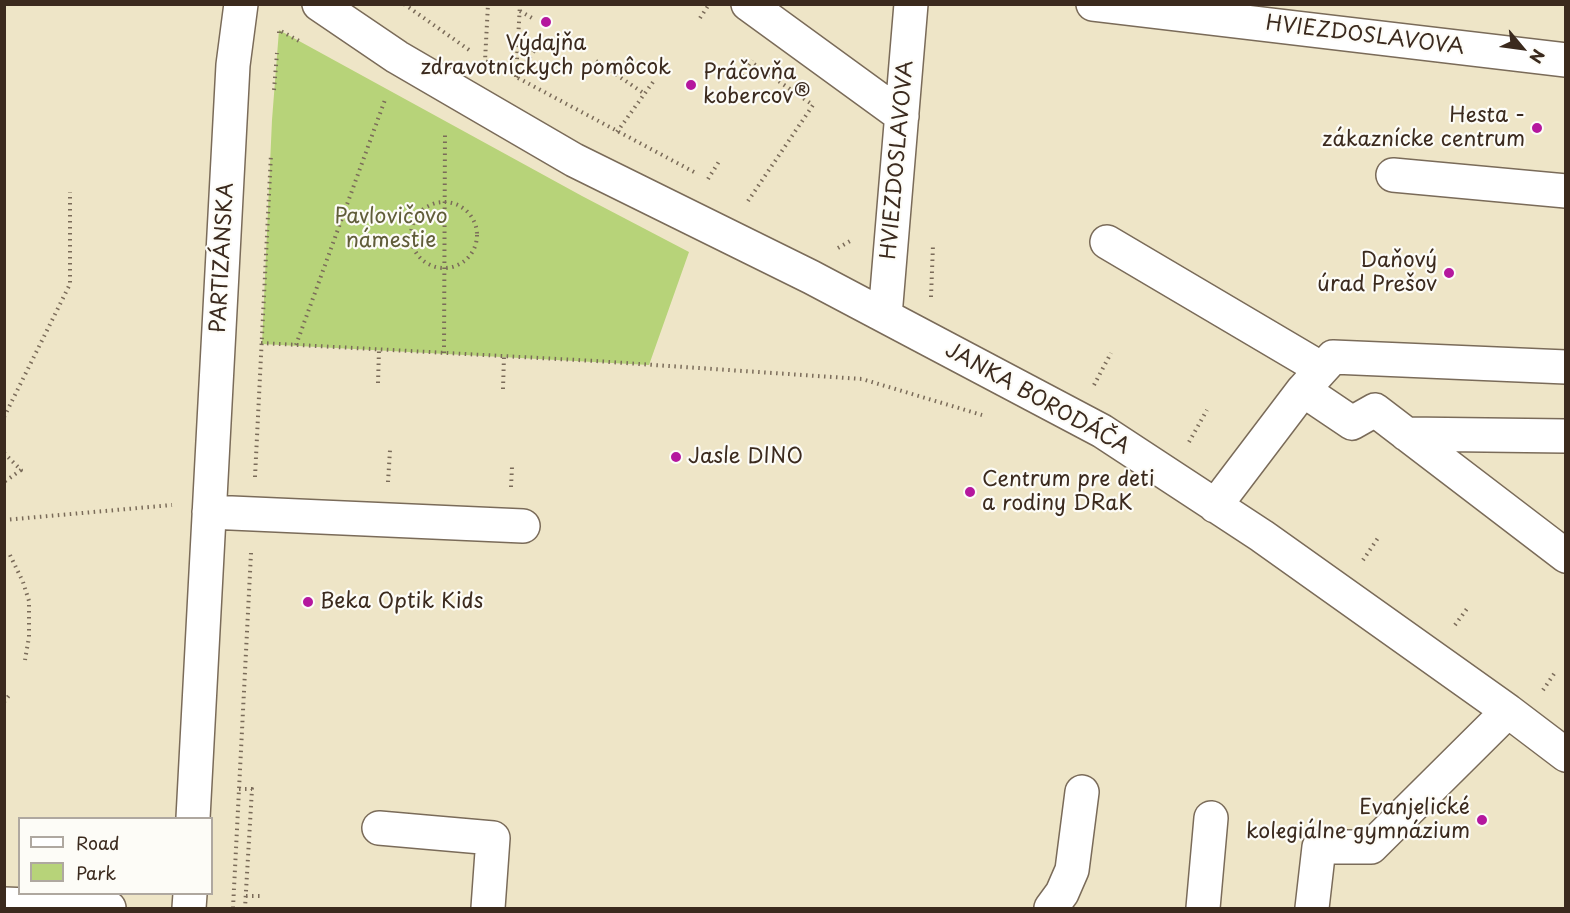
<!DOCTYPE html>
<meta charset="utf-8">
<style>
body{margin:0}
#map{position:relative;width:1570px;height:913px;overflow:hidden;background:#eee5c7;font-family:"Playpen Sans",sans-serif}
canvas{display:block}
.frame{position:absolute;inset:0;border:6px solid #3b2a1e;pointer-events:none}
.legend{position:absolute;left:18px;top:817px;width:195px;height:78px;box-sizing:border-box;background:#fdfcf7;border:2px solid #afa8a0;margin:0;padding:8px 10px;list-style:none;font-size:18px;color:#3b2a1e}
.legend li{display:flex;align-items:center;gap:12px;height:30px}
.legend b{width:30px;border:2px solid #afa8a0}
.north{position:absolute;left:1492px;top:18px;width:60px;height:60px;-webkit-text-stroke:4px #fdfcf7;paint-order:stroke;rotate:119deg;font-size:16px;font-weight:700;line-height:24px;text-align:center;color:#3b2a1e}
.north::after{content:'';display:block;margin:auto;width:21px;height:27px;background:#3b2a1e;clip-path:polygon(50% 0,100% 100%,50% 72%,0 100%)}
</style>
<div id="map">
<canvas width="1570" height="913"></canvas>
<div class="frame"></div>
<ul class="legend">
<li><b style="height:8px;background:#fff"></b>Road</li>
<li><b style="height:16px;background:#b7d379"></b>Park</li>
</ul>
<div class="north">N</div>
</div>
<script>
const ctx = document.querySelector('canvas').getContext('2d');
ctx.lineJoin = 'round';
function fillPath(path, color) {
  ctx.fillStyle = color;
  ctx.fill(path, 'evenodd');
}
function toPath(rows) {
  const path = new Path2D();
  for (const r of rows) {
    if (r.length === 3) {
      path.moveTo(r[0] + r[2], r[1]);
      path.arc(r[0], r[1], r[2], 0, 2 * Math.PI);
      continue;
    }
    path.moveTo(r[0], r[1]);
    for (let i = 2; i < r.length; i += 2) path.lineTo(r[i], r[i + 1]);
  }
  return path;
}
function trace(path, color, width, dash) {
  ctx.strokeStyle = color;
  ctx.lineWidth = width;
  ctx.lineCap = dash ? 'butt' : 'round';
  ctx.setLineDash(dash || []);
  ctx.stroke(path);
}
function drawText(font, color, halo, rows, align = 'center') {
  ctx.font = font + ' "Playpen Sans",sans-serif';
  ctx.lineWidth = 4.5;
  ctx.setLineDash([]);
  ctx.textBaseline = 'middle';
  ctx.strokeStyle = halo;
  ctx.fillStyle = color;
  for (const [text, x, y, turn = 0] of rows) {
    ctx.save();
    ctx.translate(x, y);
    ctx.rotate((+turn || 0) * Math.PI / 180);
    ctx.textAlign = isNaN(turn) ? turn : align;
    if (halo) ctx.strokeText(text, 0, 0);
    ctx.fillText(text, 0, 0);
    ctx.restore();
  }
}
fillPath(toPath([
 [279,30,582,196,689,252,649,365,262,344,272,120]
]), '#b7d379');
const minor = toPath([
 [319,4,397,57,574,160,811,277,1102,431,1262,536,1508,711,1566,755],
 [748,4,902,116],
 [1093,4,1566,60],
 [1393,175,1566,191],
 [1107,242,1322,369],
 [885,316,911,4],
 [1566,367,1333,357,1303,390,1352,423,1375,410,1566,556],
 [1406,434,1566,436],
 [1215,506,1303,390],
 [209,512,523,526],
 [193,818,233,65,241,4],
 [379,828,493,838,488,908],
 [4,904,109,908],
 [189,908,190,894],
 [1051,908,1062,893,1072,870,1082,792],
 [1203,908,1211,818],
 [1312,908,1319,847,1371,847,1508,711]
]);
trace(minor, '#7a6b59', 36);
trace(toPath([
 [404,4,472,52],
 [520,11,532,18],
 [700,18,708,6],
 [279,33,279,30,299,41],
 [596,61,645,94],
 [487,62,485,61,488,4],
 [742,75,752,60],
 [516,77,520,4],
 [516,77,541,41],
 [518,78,694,172],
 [274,90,277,53],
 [617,132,653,82],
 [708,179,720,160],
 [748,201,813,105,751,62],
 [444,235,33],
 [838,248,852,240],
 [931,297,933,245],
 [261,343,595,361,862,379,982,415],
 [296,345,386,97],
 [444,353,445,131],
 [378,383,379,350],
 [1094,385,1111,353],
 [503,389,504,356],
 [4,417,70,284,70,192],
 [1189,442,1207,410],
 [4,453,21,470,4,482],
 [255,477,271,154],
 [388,482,390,450],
 [511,487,512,467],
 [4,520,172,505],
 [10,555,23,582,29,601,29,637,25,660],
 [1363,560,1378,538],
 [1455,625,1469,606],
 [1543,690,1556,671],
 [4,702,11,693],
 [239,789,252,789,245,908],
 [246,896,261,896],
 [233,908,251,553]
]), '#7a6b59', 4, [1.5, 4.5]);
trace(minor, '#fff', 33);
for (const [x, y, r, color] of [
 [546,22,6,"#b5179e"],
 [691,85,6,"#b5179e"],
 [1537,128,6,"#b5179e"],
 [1449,273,6,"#b5179e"],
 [676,457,6,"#b5179e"],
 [970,492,6,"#b5179e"],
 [308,602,6,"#b5179e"],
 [1482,820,6,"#b5179e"]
]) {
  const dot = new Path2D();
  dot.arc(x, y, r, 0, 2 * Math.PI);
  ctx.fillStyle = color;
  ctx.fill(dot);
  trace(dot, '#fdfcf7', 2);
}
drawText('21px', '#3b2a1e', '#fdfcf7', [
 ["HVIEZDOSLAVOVA",1365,36,7],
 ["HVIEZDOSLAVOVA",898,160,-85],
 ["PARTIZÁNSKA",223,258,-87],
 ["JANKA BORODÁČA",1037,399,29]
]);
drawText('21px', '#3b2a1e', '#fdfcf7', [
 ["Výdajňa",546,44,"center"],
 ["zdravotníckych pomôcok",546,68,"center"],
 ["Práčovňa",703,73],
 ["kobercov®",703,97],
 ["Hesta -",1525,116,"right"],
 ["zákaznícke centrum",1525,140,"right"],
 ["Daňový",1437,261,"right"],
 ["úrad Prešov",1437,285,"right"],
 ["Jasle DINO",688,457],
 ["Centrum pre deti",982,480],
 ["a rodiny DRaK",982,504],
 ["Beka Optik Kids",320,602],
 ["Evanjelické",1470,808,"right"],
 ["kolegiálne gymnázium",1470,832,"right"]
], 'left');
drawText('21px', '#605d39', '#fdfcf7', [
 ["Pavlovičovo",391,217],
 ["námestie",391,241]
]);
</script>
